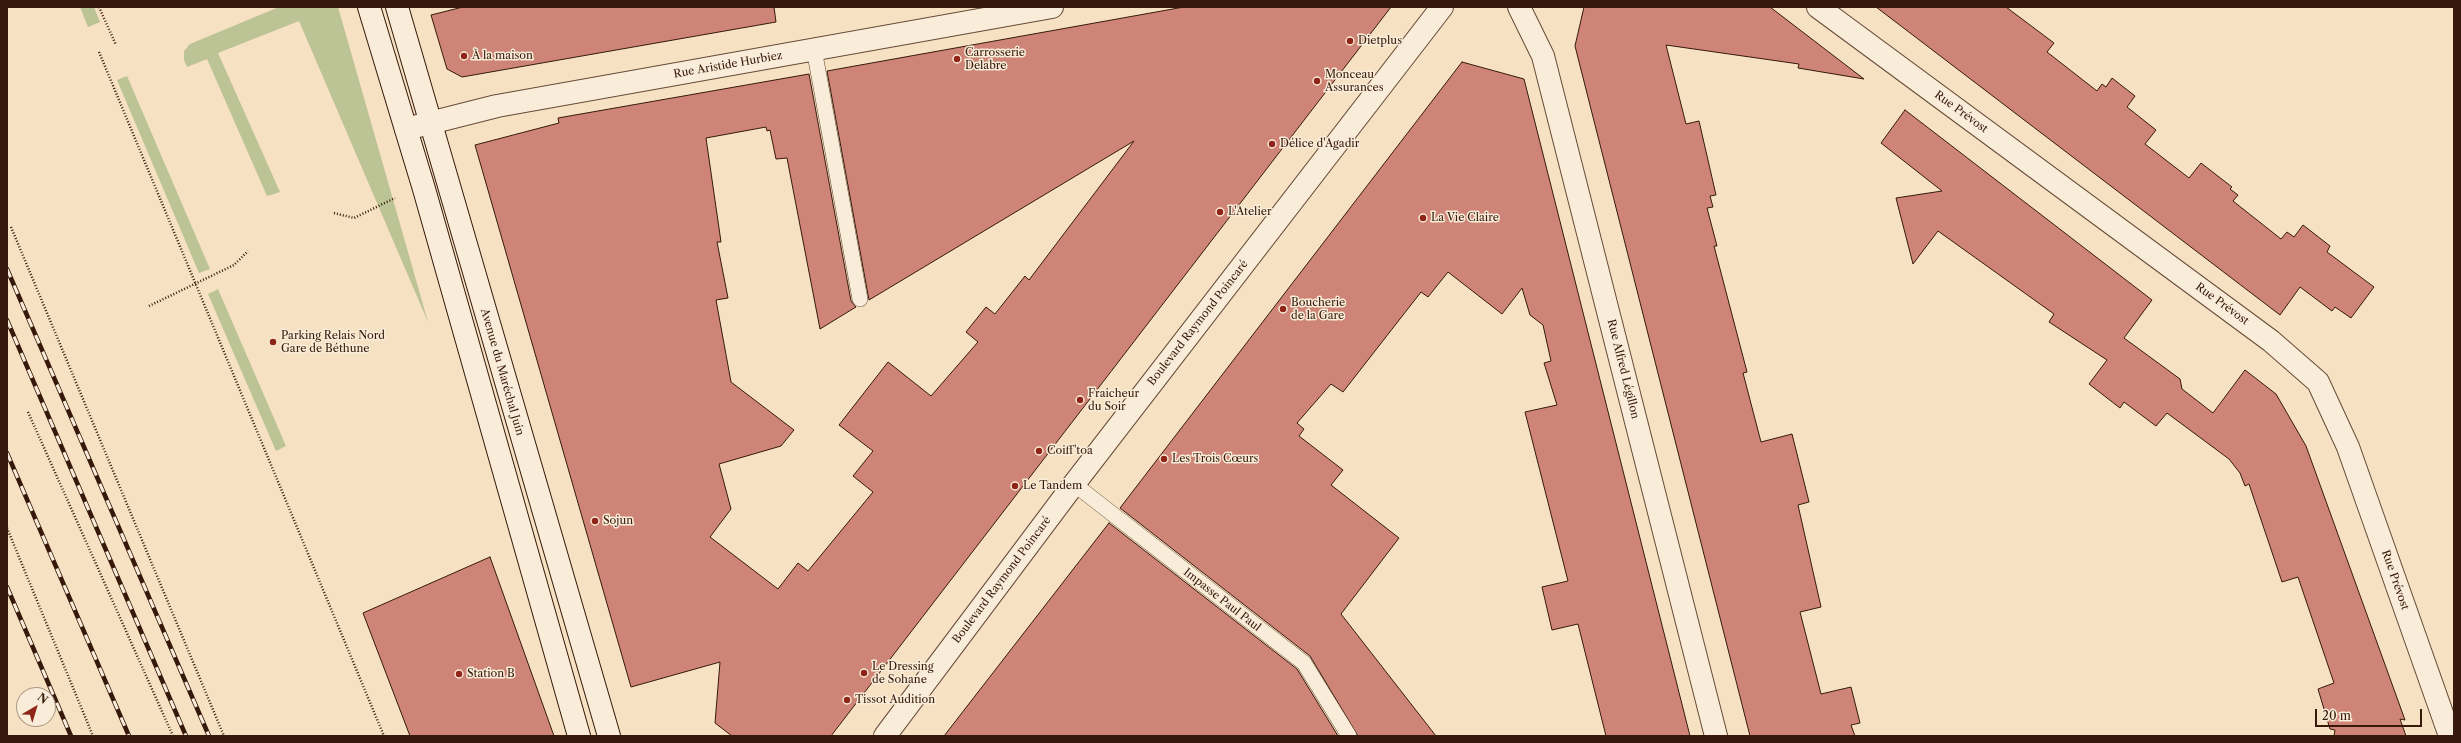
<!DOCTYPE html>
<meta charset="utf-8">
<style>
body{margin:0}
#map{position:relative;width:2461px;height:743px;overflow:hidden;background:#f6e1c3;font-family:"Libre Caslon Text",serif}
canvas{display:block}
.frame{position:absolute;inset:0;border:8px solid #36190a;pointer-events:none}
.north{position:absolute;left:16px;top:687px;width:40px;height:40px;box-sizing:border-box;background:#f9ecd8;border:1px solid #ab9886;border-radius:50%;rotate:38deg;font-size:11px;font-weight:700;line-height:16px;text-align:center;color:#36190a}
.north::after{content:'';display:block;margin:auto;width:14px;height:18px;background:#8f2418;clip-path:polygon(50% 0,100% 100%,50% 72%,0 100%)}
.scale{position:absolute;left:2315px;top:709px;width:107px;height:18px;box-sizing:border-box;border:2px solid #36190a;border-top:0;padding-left:5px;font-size:12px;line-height:14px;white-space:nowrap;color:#36190a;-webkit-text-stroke:3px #f9ecd8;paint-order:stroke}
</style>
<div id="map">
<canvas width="2461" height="743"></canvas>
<div class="frame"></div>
<div class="north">N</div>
<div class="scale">20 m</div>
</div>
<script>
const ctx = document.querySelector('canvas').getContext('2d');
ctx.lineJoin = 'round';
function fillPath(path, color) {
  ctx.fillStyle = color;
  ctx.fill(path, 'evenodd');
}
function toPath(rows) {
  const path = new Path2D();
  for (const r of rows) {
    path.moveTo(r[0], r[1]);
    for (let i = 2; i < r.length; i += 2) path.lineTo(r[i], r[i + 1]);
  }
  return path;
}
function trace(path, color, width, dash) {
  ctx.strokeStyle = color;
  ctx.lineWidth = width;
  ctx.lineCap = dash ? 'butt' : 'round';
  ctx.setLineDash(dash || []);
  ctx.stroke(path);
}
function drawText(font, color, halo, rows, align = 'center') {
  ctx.font = font + ' "Libre Caslon Text",serif';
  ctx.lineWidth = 3;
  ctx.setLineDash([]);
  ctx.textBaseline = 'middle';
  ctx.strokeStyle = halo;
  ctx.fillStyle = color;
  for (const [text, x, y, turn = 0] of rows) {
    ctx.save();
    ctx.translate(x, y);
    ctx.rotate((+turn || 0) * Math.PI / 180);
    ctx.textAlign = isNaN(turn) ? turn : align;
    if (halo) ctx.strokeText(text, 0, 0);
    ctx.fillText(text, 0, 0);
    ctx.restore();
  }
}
fillPath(toPath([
 [80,7,94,7,100,22,88,27],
 [279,7,338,7,428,322,299,21,218,53,280,192,267,196,207,59,187,67,184,60,184,51,190,44],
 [127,76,210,269,199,273,117,80],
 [218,289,286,446,276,451,208,294]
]), '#bcc394');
const building = toPath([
 [463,7,774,7,776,22,462,77,447,69,431,15,463,7],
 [1184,7,1391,7,831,736,732,736,715,723,720,662,631,687,475,145,559,123,558,118,809,74,851,301,856,307,851,310,820,329,787,158,776,159,770,130,767,131,766,127,706,138,721,242,717,242,728,298,716,300,731,382,794,430,781,446,719,464,731,509,710,537,778,589,798,563,808,571,873,492,853,476,873,451,839,425,888,362,931,396,978,342,966,332,986,307,995,314,1025,276,1029,280,1134,141,869,300,827,71,1184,7],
 [1584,7,1770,7,1864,79,1798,68,1799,64,1666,45,1686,124,1699,121,1716,195,1710,196,1713,207,1707,208,1717,246,1714,246,1747,372,1743,373,1761,442,1792,434,1809,502,1798,505,1821,607,1800,612,1821,694,1851,687,1860,723,1851,725,1855,736,1750,736,1575,46,1584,7],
 [1876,7,2006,7,2054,43,2047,52,2097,91,2102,84,2106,87,2112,78,2135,96,2127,107,2156,130,2145,144,2189,178,2201,163,2232,187,2230,189,2238,195,2233,201,2281,239,2287,232,2294,237,2303,225,2330,246,2327,252,2374,287,2351,318,2335,307,2332,311,2300,287,2280,315,1876,7],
 [1462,62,1524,79,1690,736,1606,736,1578,624,1552,630,1542,587,1568,581,1525,412,1557,405,1544,363,1551,361,1543,325,1530,315,1522,288,1502,314,1448,272,1428,297,1421,292,1343,392,1331,384,1297,423,1304,429,1299,436,1343,470,1331,485,1399,538,1341,614,1436,736,1358,736,1310,656,1120,508,1462,62],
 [1905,110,2152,300,2124,338,2180,379,2182,389,2213,413,2245,370,2276,394,2306,446,2405,720,2400,719,2406,736,2334,736,2335,730,2330,729,2318,689,2334,683,2298,577,2282,582,2249,484,2245,486,2240,473,2229,459,2167,413,2156,426,2124,402,2120,408,2089,384,2107,360,2049,322,2054,314,1938,231,1913,264,1896,198,1942,191,1881,143,1905,110],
 [1109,523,1297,669,1338,736,944,736,1109,523],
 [490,557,554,736,410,736,363,613,490,557]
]);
fillPath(building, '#ce8577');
trace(building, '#36190a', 1);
const service = toPath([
 [814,49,860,299],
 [1074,484,1304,663,1349,736]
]);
const minor = toPath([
 [1519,7,1543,56,1716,736],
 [1818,7,2271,341,2318,382,2348,447,2450,736],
 [406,129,497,106,1052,7]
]);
const tertiary = toPath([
 [885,736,1074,484,1442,7]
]);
const secondary = toPath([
 [369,7,424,189,579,736],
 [397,7,609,736]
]);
trace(service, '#664b38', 16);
trace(minor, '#664b38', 24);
trace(tertiary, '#664b38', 24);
trace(secondary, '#36190a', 24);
trace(toPath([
 [99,7,116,45],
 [99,52,384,736],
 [334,213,354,218,395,198],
 [11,227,224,736],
 [149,306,234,265,248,251],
 [28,412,173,736],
 [7,528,93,736]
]), '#36190a', 2.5, [1, 2]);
trace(service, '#f9ecd8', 15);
trace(minor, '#f9ecd8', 22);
trace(tertiary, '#f9ecd8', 22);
trace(secondary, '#f9ecd8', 22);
const rail = toPath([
 [7,269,209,736],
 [7,320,186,736],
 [7,453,129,736],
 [7,587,71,736]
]);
trace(rail, '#36190a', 4.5);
trace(rail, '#f9ecd8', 3, [9]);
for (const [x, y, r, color] of [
 [1350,41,4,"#8f2418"],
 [464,56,4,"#8f2418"],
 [957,59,4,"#8f2418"],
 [1317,81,4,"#8f2418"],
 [1272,144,4,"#8f2418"],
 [1220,212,4,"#8f2418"],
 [1423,218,4,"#8f2418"],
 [1283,309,4,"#8f2418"],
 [273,342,4,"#8f2418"],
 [1080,400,4,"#8f2418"],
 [1039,451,4,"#8f2418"],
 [1164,459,4,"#8f2418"],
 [1015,486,4,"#8f2418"],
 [595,521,4,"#8f2418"],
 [864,673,4,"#8f2418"],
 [459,674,4,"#8f2418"],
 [847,700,4,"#8f2418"]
]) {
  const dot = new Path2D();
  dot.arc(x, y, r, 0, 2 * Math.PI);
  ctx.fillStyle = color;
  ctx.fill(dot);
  trace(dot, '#f9ecd8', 1.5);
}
drawText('11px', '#36190a', '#f9ecd8', [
 ["Dietplus",1358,41],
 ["Carrosserie",965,53],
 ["Delabre",965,66],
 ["À la maison",472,56],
 ["Monceau",1325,75],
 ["Assurances",1325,88],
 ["Délice d'Agadir",1280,144],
 ["L'Atelier",1228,212],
 ["La Vie Claire",1431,218],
 ["Boucherie",1291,303],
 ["de la Gare",1291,316],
 ["Parking Relais Nord",281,336],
 ["Gare de Béthune",281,349],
 ["Fraicheur",1088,394],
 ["du Soir",1088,407],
 ["Coiff'toa",1047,451],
 ["Les Trois Cœurs",1172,459],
 ["Le Tandem",1023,486],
 ["Sojun",603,521],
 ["Le Dressing",872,667],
 ["de Sohane",872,680],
 ["Station B",467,674],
 ["Tissot Audition",855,700]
], 'left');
drawText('11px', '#36190a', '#f9ecd8', [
 ["Rue Aristide Hurbiez",728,65,-10],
 ["Rue Prévost",1961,112,36],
 ["Rue Prévost",2222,304,36],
 ["Boulevard Raymond Poincaré",1198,323,-52],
 ["Rue Alfred Légillon",1623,369,76],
 ["Avenue du Maréchal Juin",502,372,74],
 ["Boulevard Raymond Poincaré",1002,580,-53],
 ["Rue Prévost",2395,580,71],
 ["Impasse Paul Paul",1222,600,38]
]);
</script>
